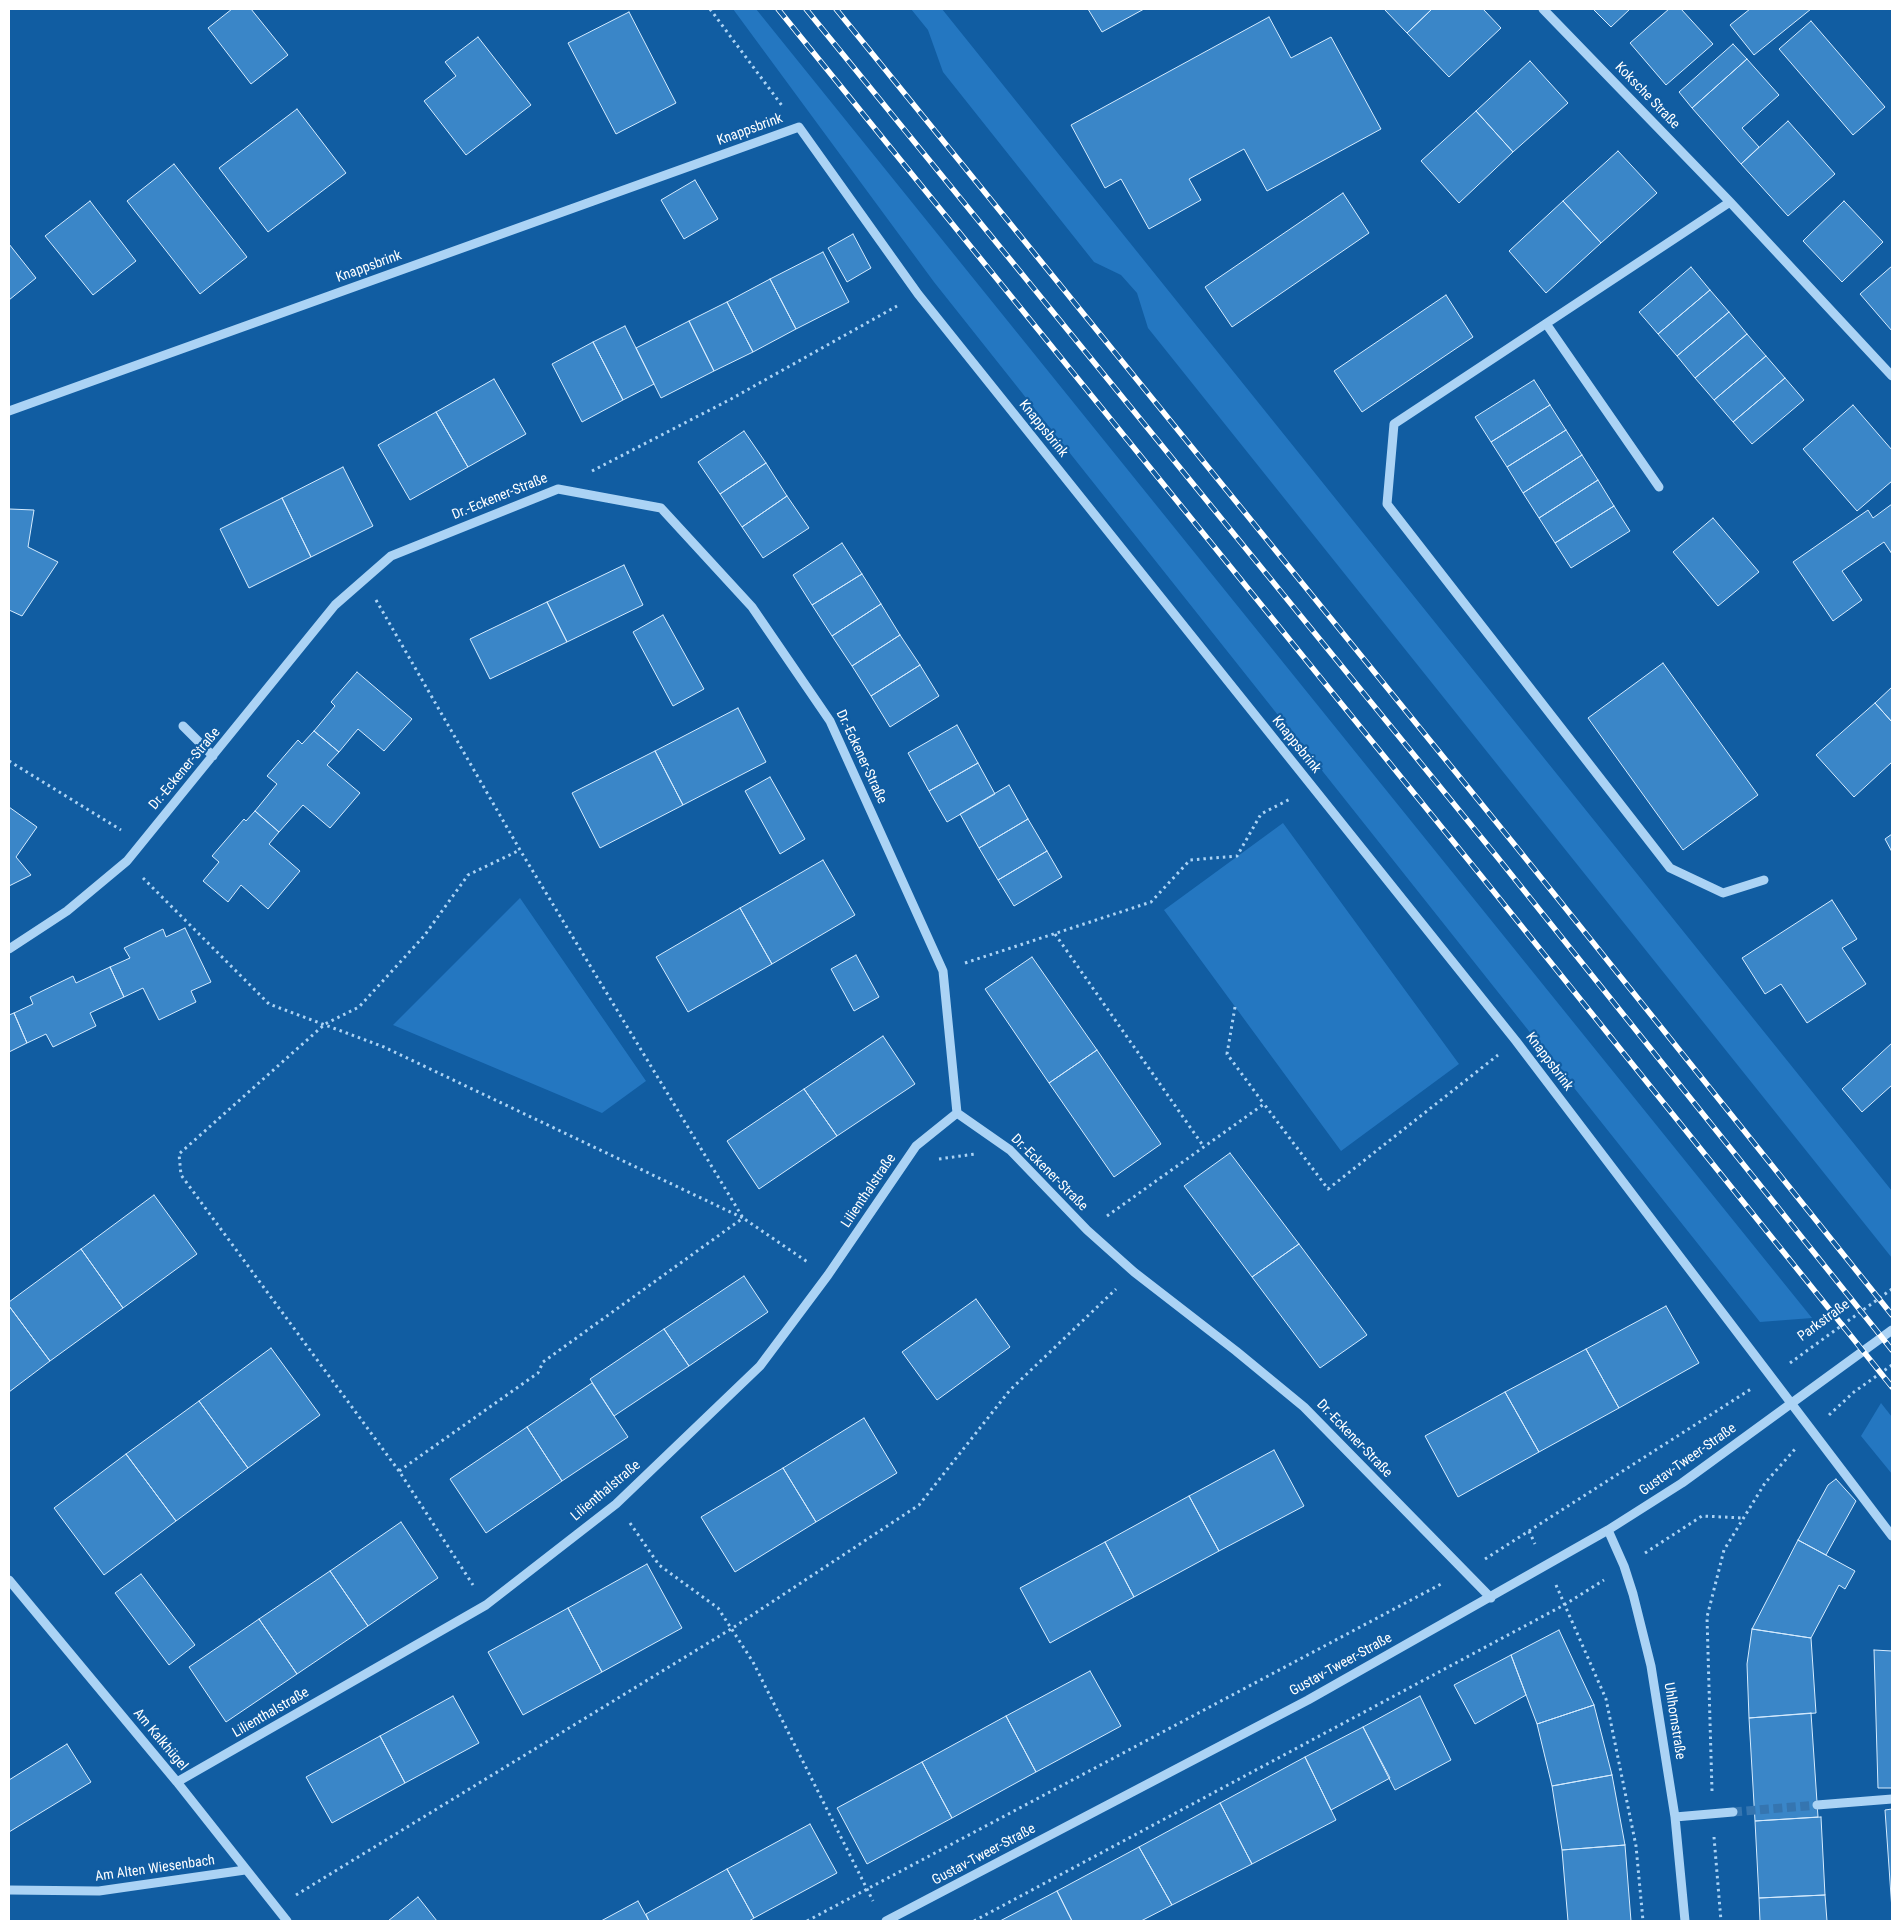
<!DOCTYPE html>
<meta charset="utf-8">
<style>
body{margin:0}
#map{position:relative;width:1901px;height:1930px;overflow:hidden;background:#115da2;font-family:"Roboto Condensed",sans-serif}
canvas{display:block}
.frame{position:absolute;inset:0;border:10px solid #fff;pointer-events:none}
</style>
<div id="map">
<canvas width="1901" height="1930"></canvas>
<div class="frame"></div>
</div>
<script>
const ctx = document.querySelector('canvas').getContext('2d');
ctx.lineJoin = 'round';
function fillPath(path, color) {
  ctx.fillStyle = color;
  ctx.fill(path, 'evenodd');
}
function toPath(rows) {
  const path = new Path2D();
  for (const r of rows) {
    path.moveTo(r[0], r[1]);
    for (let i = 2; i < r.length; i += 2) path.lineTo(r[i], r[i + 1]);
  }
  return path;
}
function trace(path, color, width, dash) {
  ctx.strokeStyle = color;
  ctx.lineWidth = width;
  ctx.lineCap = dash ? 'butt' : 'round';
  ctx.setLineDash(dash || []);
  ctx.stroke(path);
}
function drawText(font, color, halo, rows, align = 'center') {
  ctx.font = font + ' "Roboto Condensed",sans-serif';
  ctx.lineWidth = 4.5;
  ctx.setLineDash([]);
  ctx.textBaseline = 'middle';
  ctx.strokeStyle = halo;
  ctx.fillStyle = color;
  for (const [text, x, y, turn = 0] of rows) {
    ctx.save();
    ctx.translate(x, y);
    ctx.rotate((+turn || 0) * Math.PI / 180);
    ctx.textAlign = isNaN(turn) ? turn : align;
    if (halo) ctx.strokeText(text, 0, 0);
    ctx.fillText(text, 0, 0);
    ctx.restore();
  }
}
fillPath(toPath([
 [733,9,756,9,1812,1318,1760,1322,934,282],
 [911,9,942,9,1892,1191,1892,1258,1148,328,1137,293,1121,275,1094,262,943,72,928,30],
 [1283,823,1459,1064,1341,1151,1164,910],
 [520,898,646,1081,602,1113,393,1025],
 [1881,1403,1892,1417,1892,1474,1861,1436]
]), '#2477c1');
const building = toPath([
 [232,9,251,9,288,55,251,84,208,28,232,9],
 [1088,9,1144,9,1102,32,1088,9],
 [1384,9,1432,9,1407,33,1384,9],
 [1432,9,1483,9,1501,28,1449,77,1407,33,1432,9],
 [1593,9,1630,9,1611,27,1593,9],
 [1669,9,1681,9,1713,44,1666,85,1630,43,1669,9],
 [1750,9,1811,9,1754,55,1730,25,1750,9],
 [629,12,676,103,616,134,568,43,629,12],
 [1269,17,1291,58,1331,37,1381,129,1267,191,1244,149,1189,179,1201,200,1149,229,1121,179,1105,188,1071,125,1269,17],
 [1811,21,1885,107,1853,135,1779,49,1811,21],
 [478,37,531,105,466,155,424,101,456,76,445,62,478,37],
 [1733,44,1747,59,1692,108,1679,92,1733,44],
 [1747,59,1779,95,1742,128,1759,147,1741,164,1692,108,1747,59],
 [1530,61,1568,103,1513,152,1476,111,1530,61],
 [297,109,346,173,268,232,219,168,297,109],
 [1476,111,1513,152,1459,203,1421,161,1476,111],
 [1788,121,1835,174,1788,216,1741,164,1788,121],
 [1618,151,1657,193,1601,243,1563,201,1618,151],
 [174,164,247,257,200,294,127,201,174,164],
 [695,180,718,219,684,239,661,200,695,180],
 [1343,193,1369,233,1232,327,1205,287,1343,193],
 [90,201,136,261,93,295,45,236,90,201],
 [1563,201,1601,243,1546,293,1509,251,1563,201],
 [1844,201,1883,242,1842,282,1803,241,1844,201],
 [853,234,871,268,847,282,828,248,853,234],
 [9,244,36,278,9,300,9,244],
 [823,252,849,302,796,329,770,279,823,252],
 [1892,266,1892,331,1860,294,1892,266],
 [1691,267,1710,290,1658,334,1639,312,1691,267],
 [770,279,796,329,753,352,727,302,770,279],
 [1710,290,1729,312,1677,356,1658,334,1710,290],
 [1446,295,1473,337,1362,412,1334,371,1446,295],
 [727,302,753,352,714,371,689,321,727,302],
 [1729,312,1747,334,1695,378,1677,356,1729,312],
 [689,321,714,371,661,398,636,348,689,321],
 [625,326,654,384,623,400,593,342,625,326],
 [1747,334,1766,356,1714,400,1695,378,1747,334],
 [593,342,623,400,582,422,552,364,593,342],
 [1766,356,1785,378,1733,422,1714,400,1766,356],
 [1785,378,1804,400,1752,444,1733,422,1785,378],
 [494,379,526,434,468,467,436,412,494,379],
 [1534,380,1550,405,1491,442,1475,417,1534,380],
 [1550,405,1566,430,1507,467,1491,442,1550,405],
 [1853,405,1892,450,1892,481,1857,511,1803,449,1853,405],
 [436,412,468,467,410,500,378,445,436,412],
 [1566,430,1582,455,1523,493,1507,467,1566,430],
 [744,431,766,463,720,494,698,462,744,431],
 [1582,455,1598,480,1539,518,1523,493,1582,455],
 [766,463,787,496,742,527,720,494,766,463],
 [343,467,373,526,311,557,282,498,343,467],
 [1598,480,1614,506,1555,543,1539,518,1598,480],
 [787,496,809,528,763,558,742,527,787,496],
 [282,498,311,557,249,588,220,529,282,498],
 [1892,504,1892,554,1884,542,1842,571,1862,600,1833,621,1793,562,1868,510,1873,518,1892,504],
 [1614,506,1630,531,1571,568,1555,543,1614,506],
 [9,509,34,510,28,547,58,562,22,616,9,610,9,509],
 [1713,518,1759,572,1718,606,1673,552,1713,518],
 [842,543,862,574,812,605,793,575,842,543],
 [624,565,643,605,567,642,547,602,624,565],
 [862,574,881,604,832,636,812,605,862,574],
 [547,602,567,642,490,679,470,639,547,602],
 [881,604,900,635,852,666,832,636,881,604],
 [663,615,704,689,673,706,633,632,663,615],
 [900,635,920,665,871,696,852,666,900,635],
 [1663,663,1758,795,1683,850,1588,718,1663,663],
 [920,665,939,696,890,727,871,696,920,665],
 [357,672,412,719,384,751,358,729,339,752,314,731,335,706,331,702,357,672],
 [1892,687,1892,722,1875,703,1892,687],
 [1875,703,1892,722,1892,762,1854,797,1816,755,1875,703],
 [738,708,766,762,683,805,655,751,738,708],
 [957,725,978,763,929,791,908,753,957,725],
 [314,731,339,752,327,765,360,793,330,828,303,805,279,832,255,811,277,784,267,776,298,740,302,744,314,731],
 [655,751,683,805,600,848,572,793,655,751],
 [978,763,995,794,947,822,929,791,978,763],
 [770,777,805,839,780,854,745,791,770,777],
 [1009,785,1028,819,979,848,960,814,1009,785],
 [9,807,37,827,16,857,31,875,9,886,9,807],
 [255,811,279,832,269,844,300,871,268,909,241,885,228,902,203,881,219,862,212,856,244,819,246,821,255,811],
 [1028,819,1047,851,998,880,979,848,1028,819],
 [1892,834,1892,852,1885,839,1892,834],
 [1047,851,1062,877,1014,906,998,880,1047,851],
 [823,860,855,915,772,964,740,908,823,860],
 [1832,900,1857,939,1842,948,1866,984,1807,1023,1781,984,1765,994,1742,958,1832,900],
 [740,908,772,964,688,1012,656,957,740,908],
 [185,928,211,982,191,991,196,1002,159,1020,143,988,124,997,110,967,130,958,124,948,163,929,166,937,185,928],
 [856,955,879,997,854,1011,831,969,856,955],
 [1032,957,1097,1050,1049,1083,985,989,1032,957],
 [110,967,124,997,90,1013,96,1026,53,1047,46,1034,27,1043,14,1013,33,1004,30,997,73,976,76,983,110,967],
 [14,1013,27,1043,9,1052,9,1015,14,1013],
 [883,1036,915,1084,837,1136,804,1089,883,1036],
 [1892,1043,1892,1085,1862,1112,1842,1089,1892,1043],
 [1097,1050,1161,1144,1114,1177,1049,1083,1097,1050],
 [804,1089,837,1136,759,1189,727,1141,804,1089],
 [1230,1153,1299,1244,1252,1277,1184,1186,1230,1153],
 [154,1195,197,1254,123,1308,81,1249,154,1195],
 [1299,1244,1367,1335,1320,1368,1252,1277,1299,1244],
 [81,1249,123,1308,50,1361,9,1306,9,1302,81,1249],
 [744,1276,768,1312,689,1366,664,1329,744,1276],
 [976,1299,1010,1347,937,1400,902,1352,976,1299],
 [9,1306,50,1361,9,1392,9,1306],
 [1666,1306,1699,1363,1619,1408,1586,1349,1666,1306],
 [664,1329,689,1366,614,1416,590,1379,664,1329],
 [271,1348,320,1415,248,1468,199,1401,271,1348],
 [1586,1349,1619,1408,1539,1452,1505,1392,1586,1349],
 [592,1383,628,1437,562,1481,527,1427,592,1383],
 [1505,1392,1539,1452,1458,1497,1425,1436,1505,1392],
 [199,1401,248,1468,176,1521,126,1454,199,1401],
 [864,1418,897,1473,816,1522,783,1468,864,1418],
 [527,1427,562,1481,486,1533,450,1479,527,1427],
 [1274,1450,1304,1506,1219,1551,1189,1496,1274,1450],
 [126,1454,176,1521,104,1575,54,1508,126,1454],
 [783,1468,816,1522,735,1572,701,1517,783,1468],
 [1836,1479,1856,1501,1826,1555,1798,1540,1828,1485,1836,1479],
 [1189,1496,1219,1551,1134,1597,1105,1542,1189,1496],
 [401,1522,438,1578,368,1626,330,1571,401,1522],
 [1798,1540,1855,1571,1845,1589,1839,1585,1811,1638,1752,1629,1798,1540],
 [1105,1542,1134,1597,1050,1643,1020,1588,1105,1542],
 [647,1564,682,1628,602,1672,568,1608,647,1564],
 [330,1571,368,1626,297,1674,259,1619,330,1571],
 [141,1574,195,1645,169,1665,115,1593,141,1574],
 [568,1608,602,1672,523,1715,488,1652,568,1608],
 [259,1619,297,1674,226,1722,189,1667,259,1619],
 [1752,1629,1811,1638,1816,1713,1749,1718,1747,1664,1752,1629],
 [1559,1630,1594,1705,1537,1724,1511,1655,1559,1630],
 [1874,1650,1892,1651,1892,1788,1878,1788,1874,1650],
 [1511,1655,1526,1695,1475,1724,1454,1685,1511,1655],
 [1090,1671,1121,1726,1036,1772,1006,1716,1090,1671],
 [453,1696,479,1743,405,1783,380,1736,453,1696],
 [1420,1696,1451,1760,1395,1790,1363,1727,1420,1696],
 [1594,1705,1612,1775,1552,1786,1537,1724,1594,1705],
 [1811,1713,1818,1817,1755,1821,1749,1718,1811,1713],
 [1006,1716,1036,1772,952,1818,922,1762,1006,1716],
 [1363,1727,1390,1778,1331,1810,1305,1757,1363,1727],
 [380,1736,405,1783,332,1823,306,1777,380,1736],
 [67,1744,91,1782,9,1832,9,1780,67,1744],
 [1305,1757,1336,1820,1252,1864,1220,1803,1305,1757],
 [922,1762,952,1818,867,1864,837,1808,922,1762],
 [1612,1775,1625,1845,1562,1850,1552,1786,1612,1775],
 [1220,1803,1252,1864,1172,1905,1139,1847,1220,1803],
 [1892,1809,1892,1910,1885,1810,1892,1809],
 [1821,1817,1825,1895,1759,1898,1755,1821,1821,1817],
 [810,1824,837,1873,754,1918,727,1869,810,1824],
 [1625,1845,1631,1921,1568,1921,1562,1850,1625,1845],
 [1139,1847,1172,1905,1141,1921,1072,1921,1057,1891,1139,1847],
 [727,1869,754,1918,749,1921,649,1921,646,1914,727,1869],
 [1057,1891,1072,1921,1000,1921,1057,1891],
 [1825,1895,1827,1921,1760,1921,1759,1898,1825,1895],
 [418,1897,437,1921,388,1921,418,1897],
 [638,1901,649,1921,601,1921,638,1901]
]);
fillPath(building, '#3a86c8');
trace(building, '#d5ebfe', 1);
trace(toPath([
 [1733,1812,1817,1805]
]), '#3575b0', 9, [9, 4.5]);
trace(toPath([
 [710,9,783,107],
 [592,471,731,399,897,306],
 [376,600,520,850,743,1218,809,1263],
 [9,761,121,830],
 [143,878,269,1004,384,1047,743,1218,543,1362,538,1373,399,1471,473,1585],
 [1055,934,1204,1147],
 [965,963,1151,902,1190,860,1237,856,1261,814,1292,798],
 [1235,1007,1227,1054,1264,1104],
 [939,1159,975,1154],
 [1107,1216,1264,1104,1328,1189,1498,1055],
 [1790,1363,1892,1289],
 [1829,1415,1854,1392,1892,1365],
 [399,1471,181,1175,179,1154,325,1024,359,1007,424,936,468,875,520,850],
 [630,1523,659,1565,718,1608,753,1662,873,1901],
 [1529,1531,1535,1544],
 [1645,1553,1702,1516,1743,1518],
 [1485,1559,1751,1389],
 [1556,1585,1606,1699,1636,1846,1643,1921],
 [1712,1791,1707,1617,1724,1550,1765,1483,1796,1448],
 [1714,1837,1721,1921],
 [296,1895,731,1629,919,1505,1010,1390,1116,1289],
 [807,1921,1443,1583],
 [974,1921,1564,1605,1604,1580]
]), '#abd3f5', 3, [2.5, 4]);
trace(toPath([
 [1543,9,1730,202,1892,376],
 [1730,202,1394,424,1387,504,1670,868,1723,893,1764,880],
 [1547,325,1659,487],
 [9,411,799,127,918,294,1516,1041,1892,1536],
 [183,726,213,756],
 [9,949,67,911,127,861,335,605,391,556,558,489,661,508,752,607,830,721,943,971,957,1113,1010,1150,1087,1230,1134,1272,1236,1351,1304,1407,1491,1598],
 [1608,1530,1624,1566,1633,1594,1651,1666,1675,1817,1685,1921],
 [9,1580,177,1782,287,1921],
 [177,1782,486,1605,616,1504,760,1366,828,1275,916,1146,957,1113],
 [1817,1805,1892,1799],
 [1675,1817,1733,1812],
 [9,1890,99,1891,245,1870],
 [886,1921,1308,1700,1608,1530,1682,1483,1892,1330]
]), '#abd3f5', 9);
const rail = toPath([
 [778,9,1482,877,1892,1387],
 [806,9,1498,858,1892,1350],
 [836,9,1514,844,1892,1315]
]);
trace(rail, '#fff', 5.5);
trace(rail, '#115da2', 4, [11]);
drawText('14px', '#fff', '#115da2', [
 ["Koksche Straße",1647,96,46],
 ["Knappsbrink",750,130,-20],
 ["Knappsbrink",369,267,-20],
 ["Knappsbrink",1043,429,51],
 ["Dr.-Eckener-Straße",500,497,-22],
 ["Knappsbrink",1296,745,51],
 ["Dr.-Eckener-Straße",861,757,65],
 ["Dr.-Eckener-Straße",185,769,-50],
 ["Knappsbrink",1549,1062,53],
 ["Dr.-Eckener-Straße",1049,1173,45],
 ["Lilienthalstraße",869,1191,-56],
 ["Parkstraße",1824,1321,-36],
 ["Dr.-Eckener-Straße",1354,1439,46],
 ["Gustav-Tweer-Straße",1688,1460,-35],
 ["Lilienthalstraße",606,1491,-40],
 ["Gustav-Tweer-Straße",1341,1665,-29],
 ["Lilienthalstraße",271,1713,-30],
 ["Uhlhornstraße",1674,1721,81],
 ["Am Kalkhügel",160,1740,50],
 ["Gustav-Tweer-Straße",984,1855,-28],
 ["Am Alten Wiesenbach",155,1869,-8]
]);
</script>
